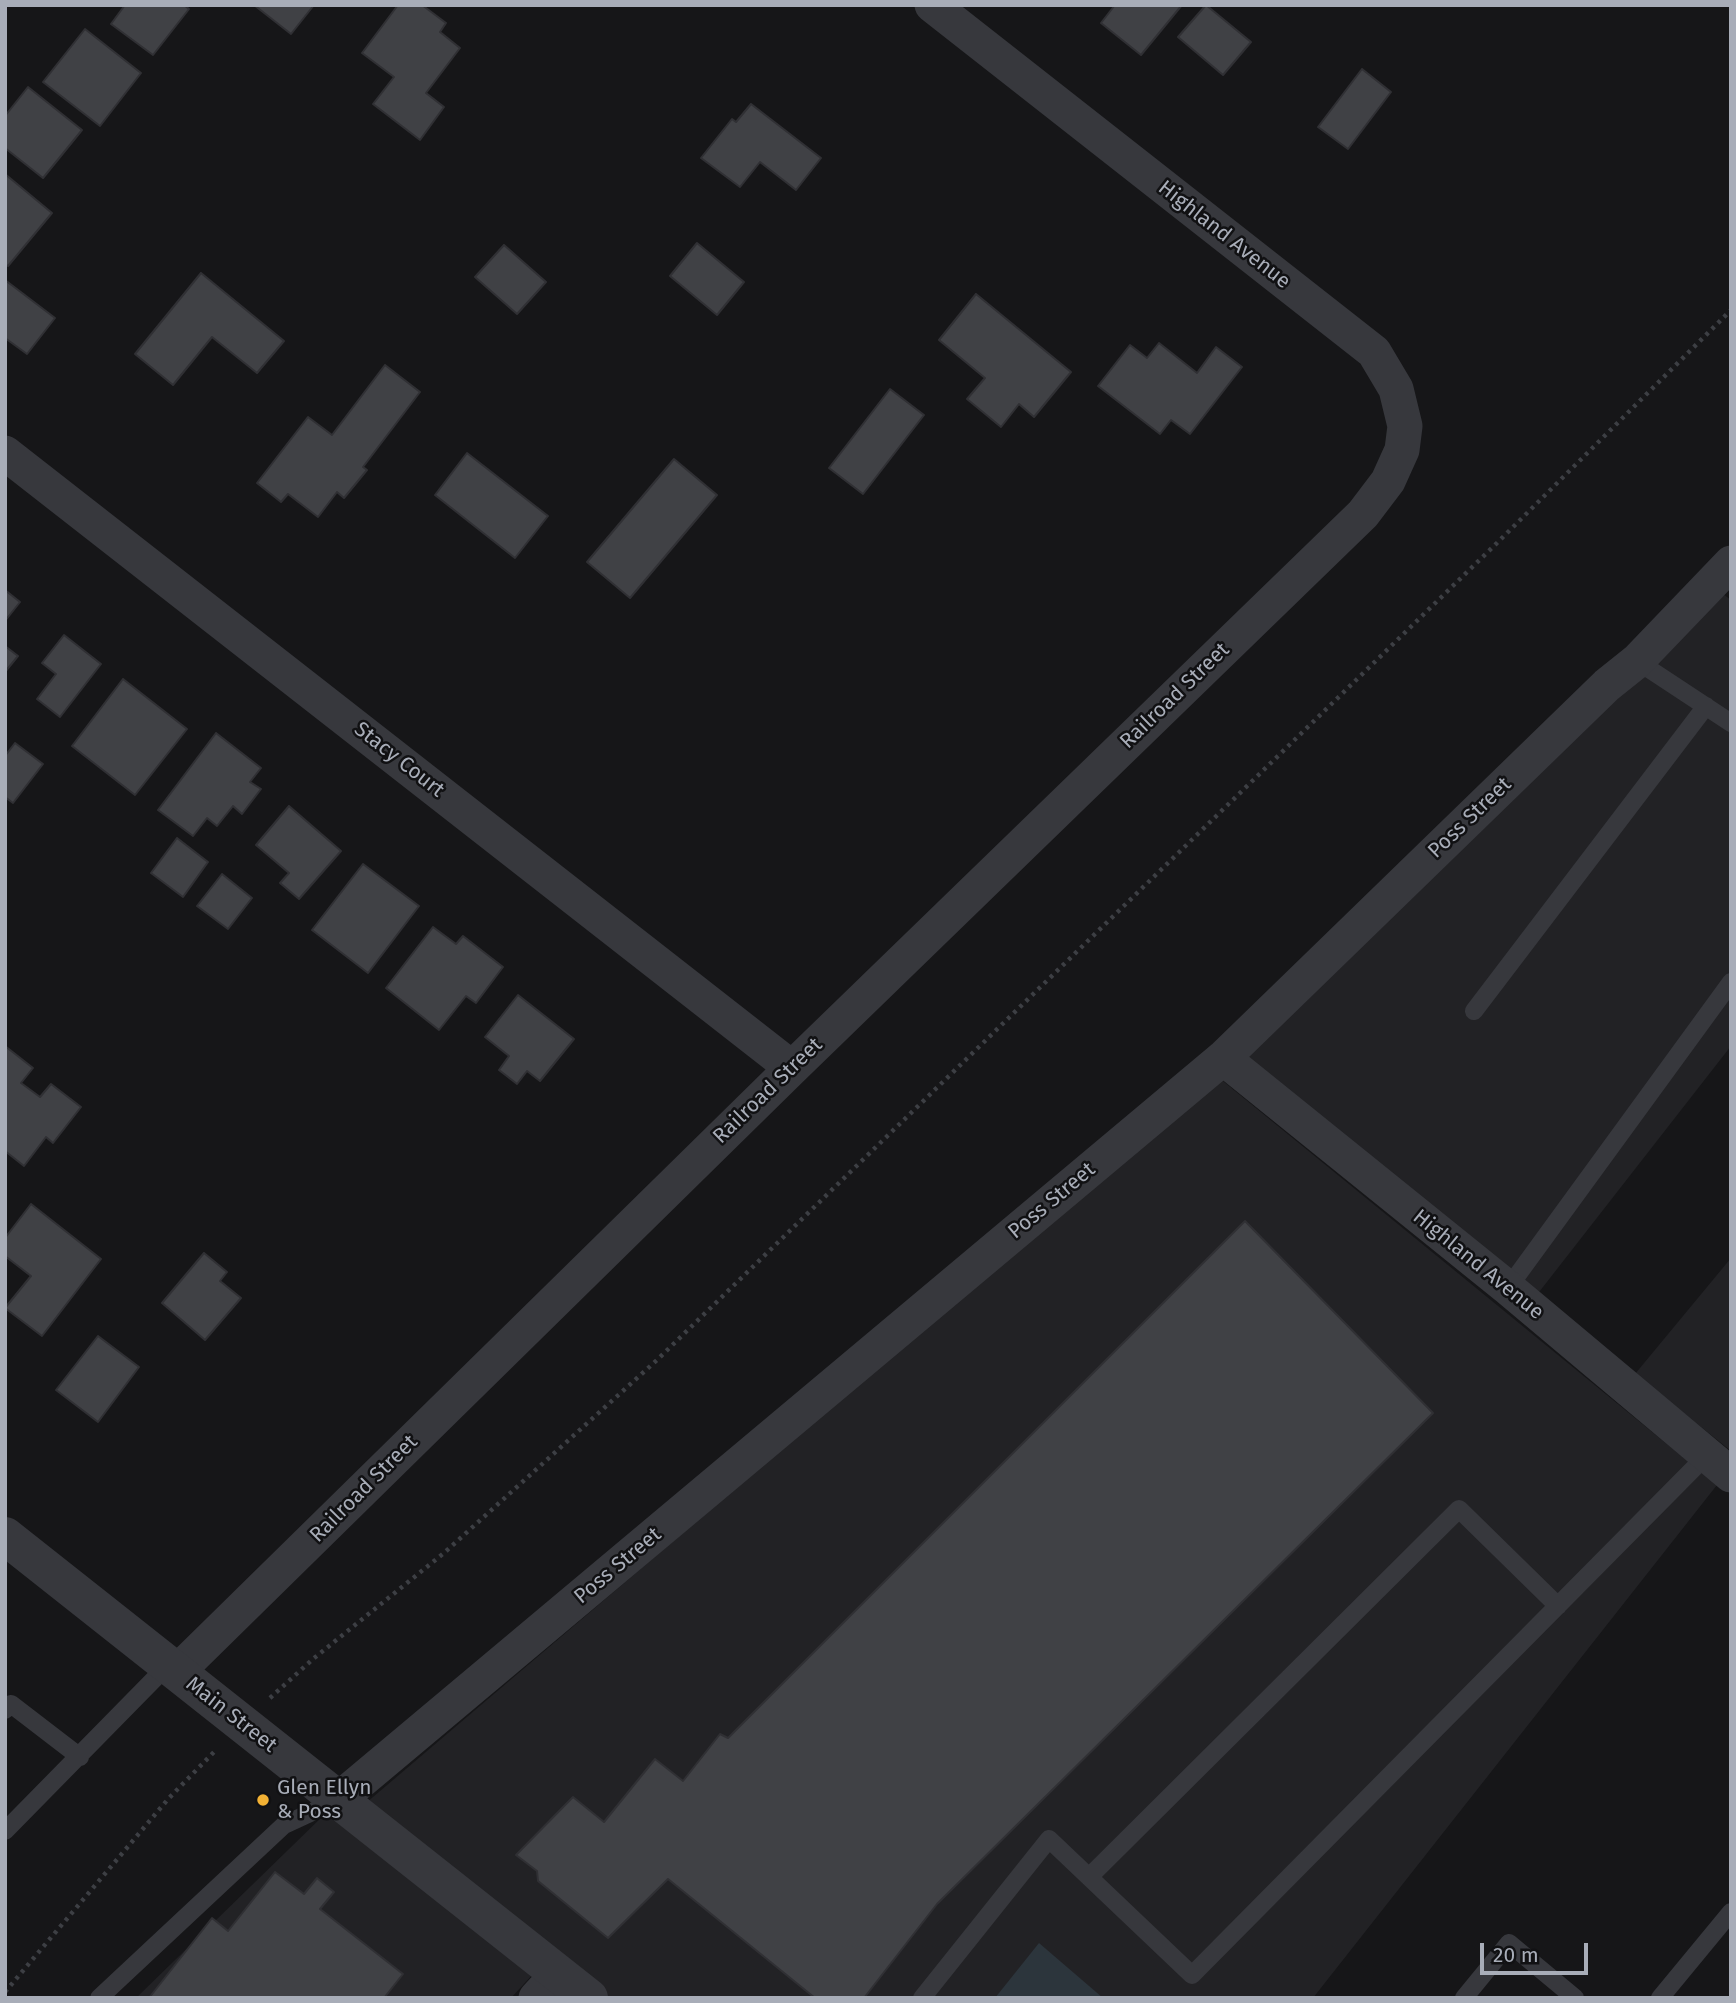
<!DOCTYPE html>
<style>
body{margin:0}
#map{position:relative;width:1736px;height:2003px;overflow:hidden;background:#161618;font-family:"Fira Sans",sans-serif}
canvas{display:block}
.frame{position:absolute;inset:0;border:7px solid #a8adb8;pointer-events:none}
.scale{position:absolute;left:1480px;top:1943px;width:108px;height:32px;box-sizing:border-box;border:4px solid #a8adb8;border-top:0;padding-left:9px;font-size:21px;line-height:24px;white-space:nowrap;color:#a8adb8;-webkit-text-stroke:5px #111113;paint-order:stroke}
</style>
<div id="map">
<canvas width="1736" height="2003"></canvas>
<div class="frame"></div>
<div class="scale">20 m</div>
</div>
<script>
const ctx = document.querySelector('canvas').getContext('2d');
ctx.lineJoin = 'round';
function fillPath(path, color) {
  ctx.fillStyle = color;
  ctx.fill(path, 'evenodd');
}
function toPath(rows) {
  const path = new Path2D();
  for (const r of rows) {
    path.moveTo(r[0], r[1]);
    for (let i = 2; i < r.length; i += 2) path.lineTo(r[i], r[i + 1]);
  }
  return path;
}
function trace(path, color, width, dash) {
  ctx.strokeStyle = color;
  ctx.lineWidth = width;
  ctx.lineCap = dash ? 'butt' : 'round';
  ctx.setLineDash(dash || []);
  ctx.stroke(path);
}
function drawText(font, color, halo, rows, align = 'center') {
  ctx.font = font + ' "Fira Sans",sans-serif';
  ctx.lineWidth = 5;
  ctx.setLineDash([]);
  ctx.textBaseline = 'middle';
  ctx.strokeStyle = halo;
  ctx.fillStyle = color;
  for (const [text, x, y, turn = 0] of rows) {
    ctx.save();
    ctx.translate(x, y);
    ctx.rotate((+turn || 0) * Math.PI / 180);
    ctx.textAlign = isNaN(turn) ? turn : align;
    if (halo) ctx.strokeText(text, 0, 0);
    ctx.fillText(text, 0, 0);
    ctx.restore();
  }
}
fillPath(toPath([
 [1718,590,1731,600,1731,1046,1536,1296,1246,1057],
 [1218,1077,1717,1485,1313,1998,607,1998,366,1803],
 [1731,1258,1731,1451,1635,1374],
 [327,1812,534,1973,511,1998,136,1998]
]), '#222225');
fillPath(toPath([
 [1039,1943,1103,1998,995,1998]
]), '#2c353c');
const building = toPath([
 [125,5,184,5,189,9,153,55,111,24,125,5],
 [254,5,314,5,291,34,254,5],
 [398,5,422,5,446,23,440,32,460,48,426,93,444,107,420,140,373,104,394,77,362,53,398,5],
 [1115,5,1182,5,1141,55,1101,23,1115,5],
 [1206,5,1251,42,1223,75,1178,37,1206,5],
 [85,29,141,73,100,126,43,82,85,29],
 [1362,69,1391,92,1348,149,1318,127,1362,69],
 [28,87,82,130,43,178,5,148,5,116,28,87],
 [751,104,821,158,796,190,760,162,740,187,701,158,732,119,736,122,751,104],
 [5,174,52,213,8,266,5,264,5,174],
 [697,243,744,282,717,315,670,276,697,243],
 [504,245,546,282,517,314,475,277,504,245],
 [201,273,284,341,257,373,212,337,173,385,135,354,201,273],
 [5,280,55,318,27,354,5,338,5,280],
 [976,294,1071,372,1034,417,1019,404,1001,427,967,399,985,378,939,340,976,294],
 [1159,343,1197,373,1216,347,1242,367,1190,434,1171,420,1160,434,1098,386,1130,345,1147,358,1159,343],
 [385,365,420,392,363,467,367,470,344,498,337,492,318,517,288,494,281,502,257,483,308,417,332,435,385,365],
 [890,389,924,415,863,494,829,468,890,389],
 [467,453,548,516,515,558,435,495,467,453],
 [674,459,717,495,630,598,587,562,674,459],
 [5,590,20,602,5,621,5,590],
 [64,635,101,664,60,717,37,699,56,674,42,663,64,635],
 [5,646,18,656,5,672,5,646],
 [123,679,187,729,135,795,72,746,123,679],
 [216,733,261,768,250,782,261,789,242,814,233,806,217,826,207,818,193,836,158,810,216,733],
 [15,743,43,764,13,803,5,797,5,756,15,743],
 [289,806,341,851,299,899,280,883,289,873,256,845,289,806],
 [177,838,208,862,183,897,151,873,177,838],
 [363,864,419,906,368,973,312,930,363,864],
 [222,874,252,898,228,929,197,906,222,874],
 [433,927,456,944,463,936,503,967,476,1003,466,996,439,1030,386,988,433,927],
 [518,995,574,1039,540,1081,527,1071,517,1084,499,1070,509,1056,485,1037,518,995],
 [5,1046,33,1068,21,1083,40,1097,51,1084,81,1107,53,1143,46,1137,24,1166,5,1151,5,1046],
 [31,1204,101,1259,42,1336,5,1308,31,1276,5,1256,5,1238,31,1204],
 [1245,1221,1433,1413,937,1904,864,1998,815,1998,668,1879,608,1938,538,1881,537,1871,516,1855,573,1797,604,1822,655,1759,683,1781,720,1734,728,1738,1245,1221],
 [204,1253,227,1272,220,1281,241,1298,205,1340,162,1303,204,1253],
 [98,1336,139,1367,98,1422,56,1390,98,1336],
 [275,1872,304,1894,317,1878,334,1892,320,1909,403,1974,384,1998,149,1998,212,1918,228,1931,275,1872]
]);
fillPath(building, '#404145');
trace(building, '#303034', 2);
trace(toPath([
 [270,1698,313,1659,444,1553,657,1360,1498,542,1731,310],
 [5,1992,169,1798,216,1750]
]), '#3d3f44', 4.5, [3.5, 5]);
trace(toPath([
 [1637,661,1731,723],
 [1474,1011,1706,706],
 [1508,1288,1731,982],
 [5,1710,11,1704,80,1757],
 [5,1831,168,1665],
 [1089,1877,1459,1509,1558,1606],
 [99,1998,284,1825,338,1800],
 [922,1998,1049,1839,1192,1975,1707,1455],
 [1464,1998,1509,1943,1575,1998],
 [1660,1998,1731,1912]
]), '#37383d', 18);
trace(toPath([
 [5,453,792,1068],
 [1223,1058,1508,1288,1731,1475],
 [177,1672,792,1068,1363,514,1388,481,1402,450,1405,426,1396,389,1374,352,932,5],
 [338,1800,1223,1058,1607,685,1637,661,1731,563],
 [536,1998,558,1974]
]), '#37383d', 35);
trace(toPath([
 [5,1536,589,1998]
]), '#37383d', 38);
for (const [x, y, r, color] of [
 [263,1800,7,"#f2b134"]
]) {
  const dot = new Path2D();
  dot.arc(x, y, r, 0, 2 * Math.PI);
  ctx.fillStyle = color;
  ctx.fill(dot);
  trace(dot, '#111113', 2.5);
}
drawText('21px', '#a8adb8', '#111113', [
 ["Highland Avenue",1224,235,38],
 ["Railroad Street",1175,696,-44],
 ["Stacy Court",399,760,38],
 ["Poss Street",1470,818,-44],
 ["Railroad Street",768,1091,-44],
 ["Poss Street",1052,1201,-40],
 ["Highland Avenue",1478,1265,39],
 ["Railroad Street",364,1489,-45],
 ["Poss Street",618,1566,-40],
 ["Main Street",231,1715,38]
]);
drawText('21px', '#a8adb8', '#111113', [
 ["Glen Ellyn",277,1788],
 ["& Poss",277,1812]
], 'left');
</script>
